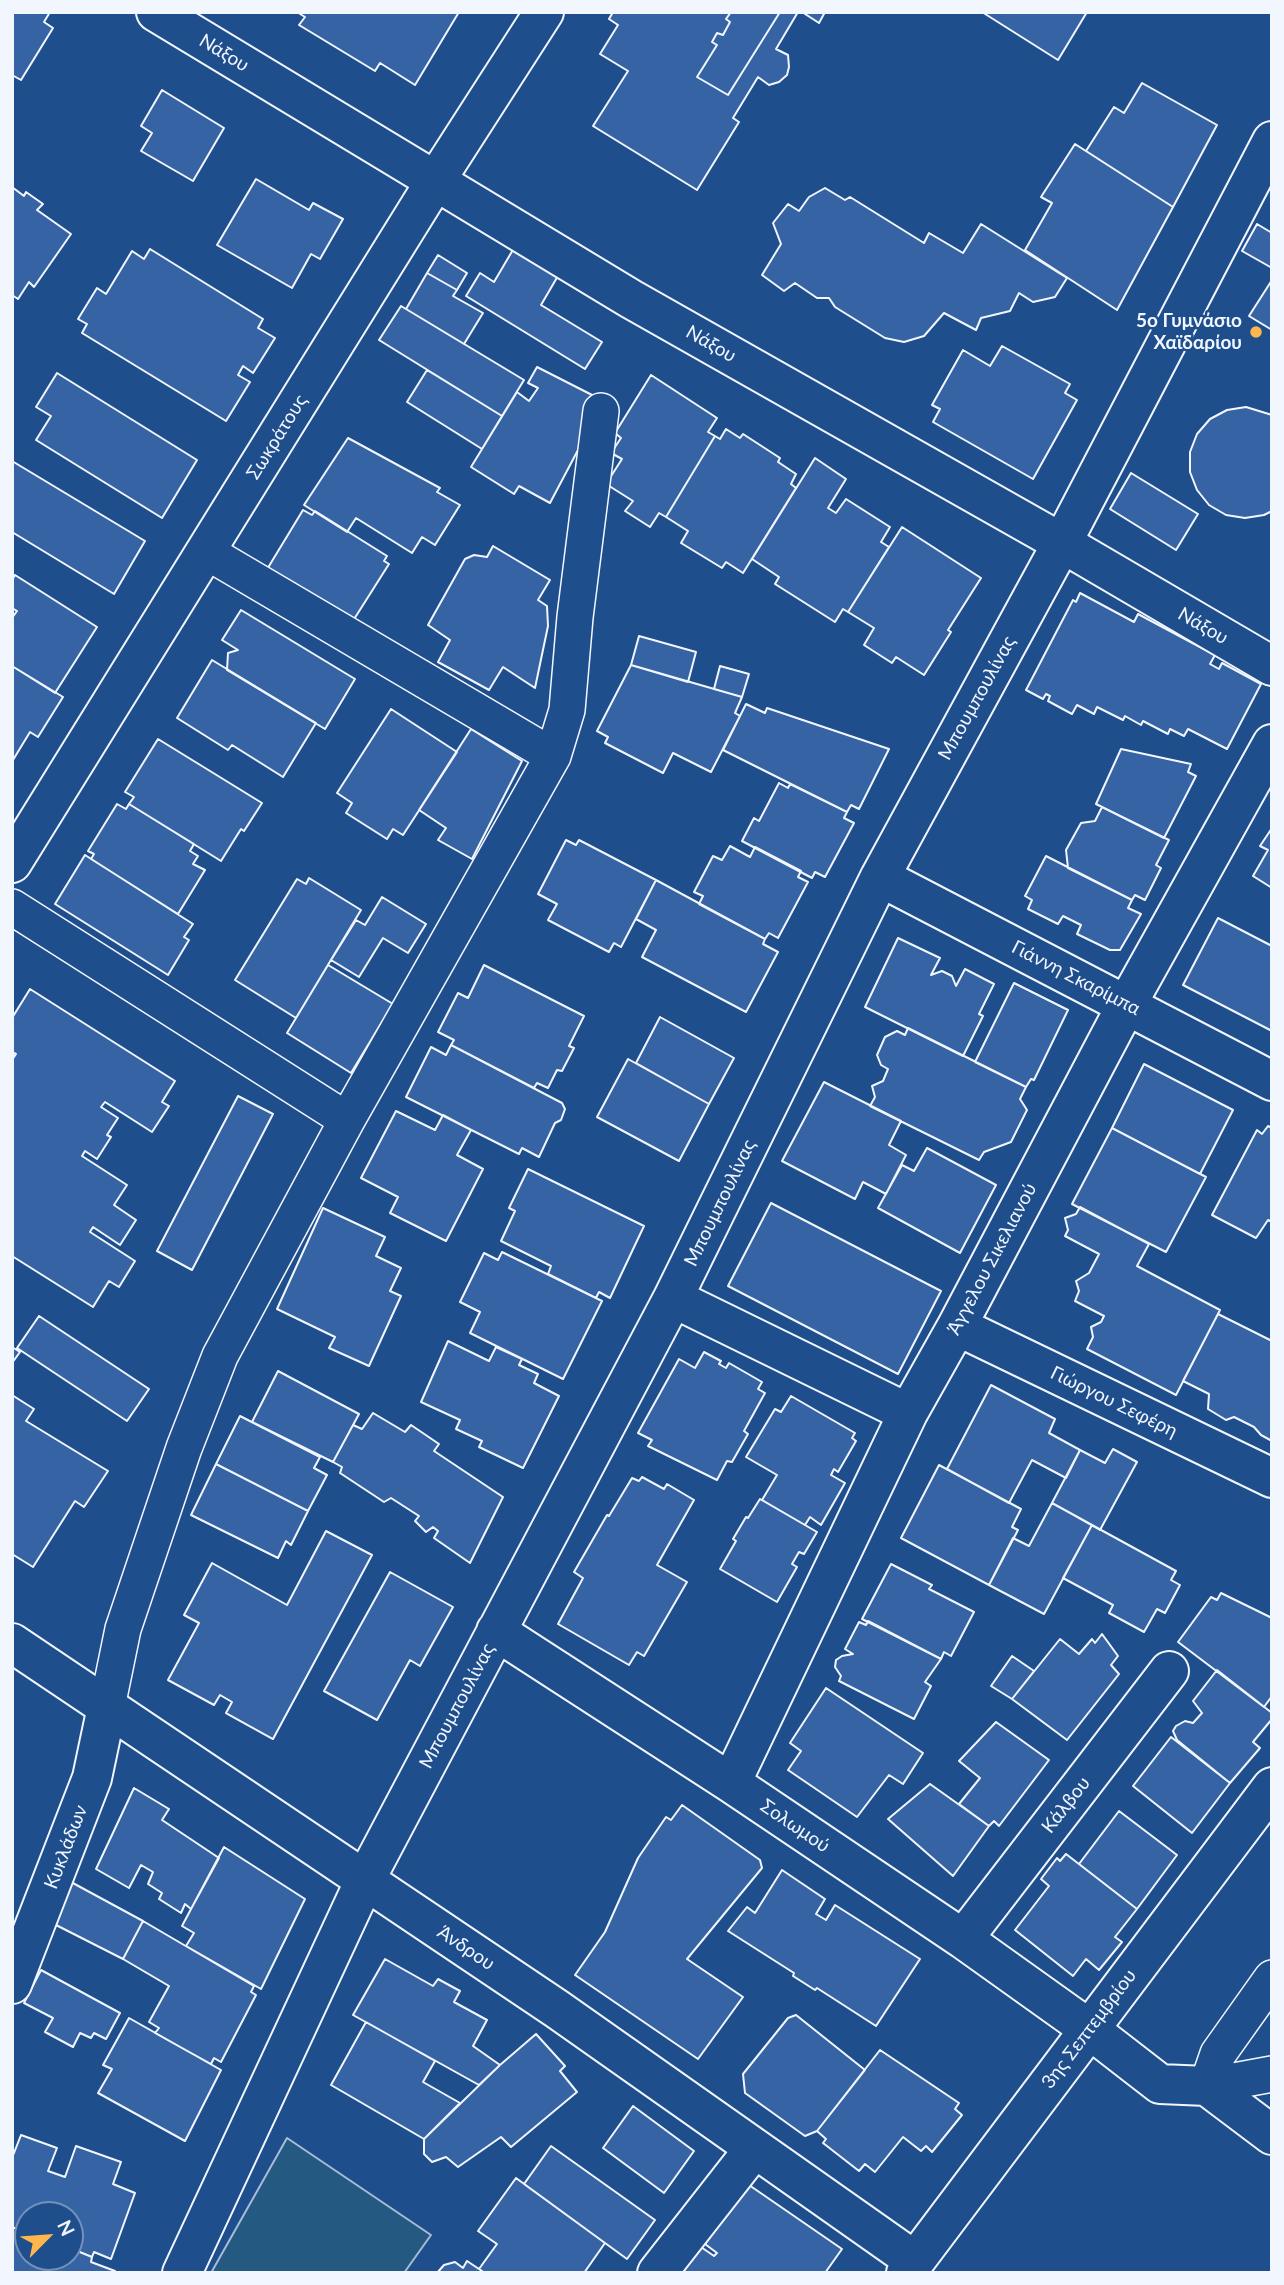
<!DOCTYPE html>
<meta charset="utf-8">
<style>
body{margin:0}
#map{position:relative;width:1284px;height:2285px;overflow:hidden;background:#1f4e8c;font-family:Lato,sans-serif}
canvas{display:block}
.frame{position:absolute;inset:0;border:14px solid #f2f6ff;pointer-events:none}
.north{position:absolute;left:14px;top:2201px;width:70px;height:70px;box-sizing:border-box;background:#1f4e8c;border:2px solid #7391ba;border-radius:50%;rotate:65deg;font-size:19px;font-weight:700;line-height:28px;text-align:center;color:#f2f6ff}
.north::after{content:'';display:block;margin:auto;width:24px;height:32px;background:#ffb74d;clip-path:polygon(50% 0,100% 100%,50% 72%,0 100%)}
</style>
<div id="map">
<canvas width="1284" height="2285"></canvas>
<div class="frame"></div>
<div class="north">N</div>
</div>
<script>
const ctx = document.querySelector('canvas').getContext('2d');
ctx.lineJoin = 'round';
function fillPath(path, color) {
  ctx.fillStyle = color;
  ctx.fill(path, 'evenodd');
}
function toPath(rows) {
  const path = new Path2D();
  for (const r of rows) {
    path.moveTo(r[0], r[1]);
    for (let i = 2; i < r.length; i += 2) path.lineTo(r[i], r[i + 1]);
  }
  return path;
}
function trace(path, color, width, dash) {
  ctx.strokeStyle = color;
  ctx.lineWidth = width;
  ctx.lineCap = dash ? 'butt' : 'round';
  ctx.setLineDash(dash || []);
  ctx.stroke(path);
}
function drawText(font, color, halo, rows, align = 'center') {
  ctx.font = font + ' Lato,sans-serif';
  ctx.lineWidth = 5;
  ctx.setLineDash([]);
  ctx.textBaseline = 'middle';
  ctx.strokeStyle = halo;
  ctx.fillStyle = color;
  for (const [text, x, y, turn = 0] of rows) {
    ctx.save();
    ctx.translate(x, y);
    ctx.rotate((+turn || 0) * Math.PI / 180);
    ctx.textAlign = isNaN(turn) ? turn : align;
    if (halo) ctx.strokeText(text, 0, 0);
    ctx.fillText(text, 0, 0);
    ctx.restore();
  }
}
const green = toPath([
 [287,2138,431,2235,404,2273,211,2273,287,2138]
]);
fillPath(green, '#245a82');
trace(green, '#a8bbd7', 2);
const building = toPath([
 [12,12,50,12,44,22,53,28,21,80,12,75,12,12],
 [297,12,459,12,415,85,380,63,375,71,299,25,305,17,297,12],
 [613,12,731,12,726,19,730,22,723,35,717,33,712,42,717,45,697,77,728,95,780,12,798,12,776,49,788,55,789,67,787,75,779,82,769,85,758,77,733,118,739,122,697,190,593,126,628,71,600,54,618,25,609,19,613,12],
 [731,12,780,12,728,95,697,77,717,45,712,42,717,33,723,35,730,22,726,19,731,12],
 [802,12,825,12,819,23,802,12],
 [982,12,1087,12,1058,60,982,12],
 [1142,83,1217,125,1173,207,1086,151,1114,107,1124,113,1142,83],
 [162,90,224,128,193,181,141,151,152,133,141,126,162,90],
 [1075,144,1173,207,1117,310,1025,250,1052,203,1041,197,1075,144],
 [256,179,309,210,313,203,343,219,320,259,311,254,292,288,217,245,256,179],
 [12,187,24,196,26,192,43,204,37,210,71,234,34,287,29,282,18,299,12,295,12,187],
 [825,188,845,200,850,197,924,243,929,233,963,253,981,224,1067,278,1055,297,1033,302,1019,293,1010,311,981,318,976,330,944,313,924,336,904,342,885,338,835,307,829,298,817,298,795,283,784,291,762,275,781,244,773,223,788,204,799,211,809,197,825,188],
 [1257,224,1272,233,1272,268,1242,251,1257,224],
 [514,248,562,269,541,305,602,342,585,369,466,296,480,273,494,282,514,248],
 [150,249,263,319,258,328,275,338,253,373,243,366,238,375,250,382,226,421,82,333,87,324,78,319,97,288,106,294,132,251,144,259,150,249],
 [438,255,467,273,457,290,427,273,438,255],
 [427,273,457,290,453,296,483,313,464,344,406,309,427,273],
 [1272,280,1272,330,1249,316,1272,280],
 [401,306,524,380,502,416,379,340,401,306],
 [1002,346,1070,384,1065,393,1077,400,1033,479,933,422,940,409,932,405,963,350,990,366,1002,346],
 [537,367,598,398,587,433,550,503,519,486,514,494,471,467,517,392,529,401,538,388,528,383,537,367],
 [427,370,502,416,482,449,407,402,427,370],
 [57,373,197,460,162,518,36,440,51,416,36,407,57,373],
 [651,375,717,418,708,432,715,436,666,517,659,513,650,527,625,511,633,501,606,484,622,459,611,453,621,438,615,433,651,375],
 [1246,407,1272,415,1272,511,1264,515,1245,518,1226,515,1209,505,1197,490,1190,472,1190,452,1197,434,1210,419,1227,410,1246,407],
 [726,429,740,438,743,434,780,458,778,462,796,474,791,484,796,488,743,573,726,562,722,568,681,543,688,531,666,517,715,436,720,439,726,429],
 [348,438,440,488,437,492,460,505,435,545,422,537,412,553,356,518,347,532,304,505,348,438],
 [815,458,846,479,828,508,836,513,846,499,890,527,881,542,889,547,848,612,843,609,835,622,775,584,779,577,752,559,815,458],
 [12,461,145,541,114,594,12,532,12,461],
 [1131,473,1198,514,1176,550,1110,509,1131,473],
 [303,510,312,515,315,511,387,556,384,561,389,564,351,624,266,571,303,510],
 [902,527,981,578,948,630,951,632,924,675,896,657,892,663,864,645,874,628,848,612,902,527],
 [493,546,550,580,538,600,547,606,548,626,535,688,503,667,489,690,438,662,450,640,428,625,465,559,474,555,487,557,493,546],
 [15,575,97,627,55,693,12,666,12,618,17,611,12,608,12,580,15,575],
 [1080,593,1134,622,1138,614,1215,655,1210,664,1219,669,1222,663,1261,684,1227,749,1188,729,1184,736,1170,729,1168,734,1143,721,1141,725,1125,716,1123,720,1097,707,1094,714,1077,705,1072,714,1048,701,1050,696,1046,694,1043,699,1026,690,1073,600,1076,602,1080,593],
 [241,610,355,679,325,729,227,670,228,653,238,650,222,640,241,610],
 [639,636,696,652,688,682,631,665,639,636],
 [212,660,316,723,283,777,232,745,228,750,177,718,212,660],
 [631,665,742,697,735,713,740,716,711,772,673,753,663,773,605,743,608,737,597,731,631,665],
 [12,666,63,697,38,737,30,732,13,760,12,666],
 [720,666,749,674,742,697,714,689,720,666],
 [746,704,765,713,767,708,889,749,859,809,851,805,847,812,723,750,746,704],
 [391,709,457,752,403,835,393,829,387,839,346,813,352,803,337,793,391,709],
 [471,729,522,761,472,859,438,840,446,828,419,810,471,729],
 [158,739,262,803,244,831,241,829,221,861,129,804,134,797,125,792,158,739],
 [1121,749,1191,764,1188,772,1196,776,1164,838,1096,804,1121,749],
 [779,783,788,788,790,784,847,812,844,818,854,823,825,877,815,872,812,878,742,841,754,818,759,821,779,783],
 [117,804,126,809,129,804,194,844,190,851,198,856,193,864,205,870,178,914,91,859,94,854,88,851,117,804],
 [1102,807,1169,840,1156,865,1161,868,1145,900,1135,895,1132,900,1068,868,1066,850,1081,823,1095,821,1102,807],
 [1272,828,1272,888,1253,876,1268,850,1260,846,1272,828],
 [566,840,576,845,579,840,656,880,621,947,614,943,609,952,548,920,557,904,538,894,566,840],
 [730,846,750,857,755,847,801,871,798,877,808,882,778,938,769,933,765,939,699,904,703,896,694,892,713,856,722,860,730,846],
 [85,855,193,924,184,937,189,940,168,975,55,904,85,855],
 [1046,856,1132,900,1128,908,1141,914,1120,950,1110,950,1077,934,1081,925,1063,916,1058,924,1028,909,1032,900,1025,896,1046,856],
 [309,878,361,910,296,1018,235,980,297,879,306,884,309,878],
 [656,880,765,939,763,944,778,952,746,1012,642,957,656,930,636,919,656,880],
 [382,897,426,924,408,953,383,938,359,977,331,960,356,920,365,925,382,897],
 [1218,918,1270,945,1272,942,1272,1031,1183,985,1218,918],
 [898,938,940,958,931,975,942,971,952,976,956,986,965,969,994,984,979,1014,983,1016,963,1056,865,1007,898,938],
 [328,965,393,1004,351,1073,287,1033,328,965],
 [484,965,584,1016,569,1046,574,1048,562,1071,557,1070,548,1088,537,1083,534,1088,451,1045,454,1040,438,1032,458,993,468,998,484,965],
 [1014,983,1068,1010,1034,1080,1031,1079,1026,1087,975,1062,1014,983],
 [30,989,175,1081,162,1102,169,1106,152,1132,105,1102,101,1107,118,1118,107,1135,111,1137,97,1159,85,1151,82,1156,127,1185,114,1205,136,1220,120,1245,93,1227,90,1232,135,1261,119,1287,109,1281,93,1307,12,1256,12,1060,16,1054,12,1052,12,1018,30,989],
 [660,1017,734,1058,709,1104,636,1063,660,1017],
 [908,1028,1026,1087,1020,1099,1027,1110,1011,1142,984,1152,979,1160,870,1106,875,1097,872,1086,883,1081,888,1069,881,1065,877,1055,885,1037,897,1031,905,1035,908,1028],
 [451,1045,562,1103,565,1109,561,1120,555,1123,539,1157,522,1148,519,1154,406,1097,431,1047,446,1055,451,1045],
 [628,1059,709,1104,679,1161,597,1117,628,1059],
 [1144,1064,1233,1110,1200,1174,1112,1128,1144,1064],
 [824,1082,901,1121,889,1145,906,1155,886,1194,863,1182,855,1199,782,1161,824,1082],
 [238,1096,273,1114,192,1270,157,1251,238,1096],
 [396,1111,435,1130,443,1115,471,1130,457,1155,483,1169,446,1241,390,1213,398,1197,361,1178,396,1111],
 [1268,1126,1272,1128,1272,1222,1268,1220,1256,1238,1212,1215,1257,1130,1262,1134,1268,1126],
 [1112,1128,1206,1177,1166,1252,1072,1204,1112,1128],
 [927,1148,996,1185,960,1253,878,1208,902,1165,914,1171,927,1148],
 [528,1169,644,1226,610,1298,599,1292,596,1298,548,1274,551,1266,501,1241,515,1211,509,1208,528,1169],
 [771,1203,941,1291,898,1374,728,1286,771,1203],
 [1080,1207,1149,1244,1137,1266,1220,1310,1176,1395,1087,1349,1093,1337,1091,1327,1101,1322,1104,1316,1075,1301,1079,1291,1076,1281,1089,1273,1099,1254,1065,1236,1068,1230,1065,1218,1076,1214,1080,1207],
 [323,1208,385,1237,376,1256,401,1268,390,1291,401,1296,369,1366,329,1348,335,1337,277,1309,323,1208],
 [502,1252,602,1301,563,1379,470,1333,480,1312,460,1302,484,1253,498,1260,502,1252],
 [1218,1314,1272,1341,1272,1441,1261,1435,1254,1427,1234,1417,1226,1420,1208,1409,1209,1394,1183,1381,1218,1314],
 [39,1316,149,1389,127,1421,17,1348,39,1316],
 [448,1341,489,1361,496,1347,522,1359,519,1365,538,1374,534,1383,559,1396,523,1468,479,1447,482,1441,456,1429,460,1420,421,1402,448,1341],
 [12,1347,20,1352,12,1363,12,1347],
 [704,1352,721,1361,719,1364,726,1368,729,1363,762,1382,758,1389,765,1393,744,1431,748,1434,732,1462,727,1461,717,1480,648,1446,652,1440,638,1433,679,1359,695,1368,704,1352],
 [278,1371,359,1414,333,1462,252,1422,278,1371],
 [991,1385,1055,1419,1049,1433,1080,1450,1066,1478,1032,1460,1009,1503,947,1469,991,1385],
 [12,1395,34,1409,26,1421,108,1471,84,1507,75,1501,33,1567,12,1554,12,1395],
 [791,1396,855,1433,852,1438,856,1441,838,1472,834,1469,831,1475,845,1483,821,1525,810,1517,805,1525,762,1500,777,1475,746,1457,775,1409,781,1412,791,1396],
 [373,1413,405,1432,411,1425,439,1444,434,1451,503,1497,470,1563,434,1538,438,1531,433,1527,426,1532,415,1521,419,1516,391,1498,384,1502,340,1473,342,1467,333,1462,353,1425,362,1429,373,1413],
 [240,1416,320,1457,314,1468,327,1475,308,1511,216,1464,240,1416],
 [1113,1449,1137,1462,1100,1530,1052,1503,1080,1450,1105,1463,1113,1449],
 [216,1464,308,1511,291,1545,286,1541,278,1558,191,1515,216,1464],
 [939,1465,1021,1509,1012,1527,1018,1530,989,1585,901,1538,939,1465],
 [642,1477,664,1489,667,1484,694,1500,657,1565,687,1582,644,1656,637,1652,629,1665,558,1624,583,1578,574,1572,607,1515,609,1516,632,1478,639,1481,642,1477],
 [760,1499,817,1532,804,1554,799,1552,792,1564,797,1567,777,1602,720,1569,736,1541,733,1539,746,1517,748,1518,760,1499],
 [1052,1503,1092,1525,1044,1614,989,1585,1013,1538,1029,1546,1052,1503],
 [1092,1525,1176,1571,1171,1580,1180,1585,1165,1613,1157,1609,1144,1632,1109,1613,1113,1605,1063,1578,1092,1525],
 [326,1531,372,1555,273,1739,226,1713,232,1702,220,1695,214,1705,168,1680,199,1623,184,1615,212,1563,287,1605,326,1531],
 [891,1564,932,1585,929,1589,974,1612,951,1656,944,1652,941,1659,862,1619,891,1564],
 [390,1572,453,1607,420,1666,410,1660,377,1720,324,1691,390,1572],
 [1221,1593,1272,1618,1272,1696,1264,1707,1178,1642,1211,1597,1217,1600,1221,1593],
 [868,1621,941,1659,925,1682,931,1686,914,1719,839,1681,841,1676,835,1667,836,1660,842,1656,853,1654,845,1649,859,1622,866,1625,868,1621],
 [1102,1634,1118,1656,1111,1665,1119,1674,1067,1740,1012,1699,1060,1639,1079,1654,1092,1639,1095,1643,1102,1634],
 [1012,1656,1034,1671,1012,1699,991,1686,1012,1656],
 [1217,1670,1272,1713,1272,1719,1253,1742,1260,1748,1230,1783,1177,1740,1173,1731,1176,1726,1185,1721,1193,1723,1202,1713,1193,1701,1217,1670],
 [826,1688,923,1753,903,1784,889,1775,857,1817,788,1770,801,1751,790,1743,826,1688],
 [996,1722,1049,1760,999,1826,994,1821,989,1826,959,1804,980,1778,959,1761,996,1722],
 [1171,1737,1230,1783,1192,1833,1133,1786,1171,1737],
 [930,1784,989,1826,953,1876,888,1819,930,1784],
 [134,1788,169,1809,162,1820,219,1858,191,1909,185,1904,181,1913,159,1899,162,1893,148,1884,153,1872,141,1865,129,1888,96,1869,134,1788],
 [682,1805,760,1860,762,1868,687,1959,743,1997,698,2059,575,1975,605,1932,638,1858,666,1817,671,1820,682,1805],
 [1119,1811,1177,1855,1137,1909,1079,1864,1119,1811],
 [224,1847,305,1899,261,1989,186,1946,194,1933,182,1926,224,1847],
 [1066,1854,1137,1909,1115,1937,1122,1942,1099,1970,1086,1959,1073,1976,1015,1930,1049,1886,1041,1879,1057,1858,1060,1861,1066,1854],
 [782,1870,825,1899,816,1914,826,1920,835,1905,920,1959,876,2026,817,1988,815,1990,793,1976,794,1973,728,1931,747,1907,755,1913,782,1870],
 [71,1882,143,1921,123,1959,54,1924,71,1882],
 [143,1921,254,1986,251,1992,256,1995,221,2062,214,2058,211,2064,155,2033,159,2028,149,2022,169,1986,123,1959,143,1921],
 [385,1959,433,1986,438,1979,460,1991,454,2002,487,2020,473,2046,500,2065,479,2085,353,2015,385,1959],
 [41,1970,120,2013,106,2039,94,2033,91,2038,80,2033,73,2047,45,2032,53,2018,24,2003,41,1970],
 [796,2015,865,2070,817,2131,805,2136,745,2093,743,2074,788,2018,796,2015],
 [129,2018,221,2070,185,2141,98,2093,112,2069,103,2065,129,2018],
 [366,2022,435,2061,423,2082,460,2103,424,2139,331,2085,366,2022],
 [536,2034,565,2066,560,2071,577,2092,511,2147,501,2137,458,2167,446,2157,432,2162,424,2154,424,2139,500,2065,536,2034],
 [880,2050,959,2103,955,2109,962,2115,932,2152,926,2146,921,2151,903,2137,875,2172,865,2164,859,2171,823,2143,826,2139,817,2131,880,2050],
 [633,2106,694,2151,664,2193,603,2148,633,2106],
 [21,2135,57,2148,48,2171,65,2177,76,2146,121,2162,113,2184,135,2193,111,2259,94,2252,92,2257,70,2248,70,2215,28,2215,28,2233,12,2227,12,2158,21,2135],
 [551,2146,655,2220,627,2259,524,2184,551,2146],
 [516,2178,605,2243,584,2273,485,2273,479,2269,497,2244,478,2231,516,2178],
 [749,2185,842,2249,825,2273,682,2273,701,2247,714,2256,717,2253,705,2244,749,2185],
 [12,2227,28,2233,28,2257,70,2257,70,2248,92,2257,91,2262,115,2271,114,2273,12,2273,12,2227],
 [467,2261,485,2273,437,2273,444,2265,455,2262,463,2268,467,2261]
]);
fillPath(building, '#3563a3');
trace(building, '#f2f6ff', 2);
const pedestrian = toPath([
 [207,552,553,756],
 [12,907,347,1120],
 [107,1707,123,1629,184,1448,220,1356,347,1120,553,756,567,710,575,617,601,411],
 [1272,1978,1218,2054,1207,2086,1272,2074]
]);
const minor = toPath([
 [156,12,631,299,1062,543,1272,666],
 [12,863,436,180,544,12],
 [880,877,1272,1081],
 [673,1298,908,1413],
 [957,1326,1272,1478],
 [496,1631,731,1783,963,1939,1089,2029,1160,2084,1207,2086,1272,2135],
 [12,1643,557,2009,915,2261],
 [731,1783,908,1413,957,1326,1127,1004,1272,744],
 [963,1939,1169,1671],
 [12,1984,92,1778,107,1707],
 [182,2273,365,1880,673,1298,880,877,1062,543,1272,141],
 [657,2273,754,2149],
 [906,2273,1272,1787]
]);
trace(pedestrian, '#f2f6ff', 38);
trace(minor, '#f2f6ff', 42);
trace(pedestrian, '#1f4e8c', 35);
trace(minor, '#1f4e8c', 38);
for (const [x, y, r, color] of [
 [1256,332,7,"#ffb74d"]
]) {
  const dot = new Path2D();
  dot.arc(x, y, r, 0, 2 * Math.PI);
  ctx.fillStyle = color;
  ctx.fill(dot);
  trace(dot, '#1f4e8c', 2.5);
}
drawText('19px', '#f2f6ff', '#1f4e8c', [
 ["Νάξου",224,53,31],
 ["Νάξου",711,344,30],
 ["Σωκράτους",277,437,-58],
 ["Νάξου",1203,626,30],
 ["Μπουμπουλίνας",977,698,-61],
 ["Γιάννη Σκαρίμπα",1076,978,27],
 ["Μπουμπουλίνας",720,1203,-64],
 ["Άγγελου Σικελιανού",992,1259,-62],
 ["Γιώργου Σεφέρη",1114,1402,26],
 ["Μπουμπουλίνας",457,1706,-62],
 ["Κάλβου",1066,1805,-52],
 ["Σολωμού",795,1826,34],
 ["Κυκλάδων",66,1847,-69],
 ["Άνδρου",466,1948,34],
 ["3ης Σεπτεμβρίου",1089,2029,-53]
]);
drawText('bold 19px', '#f2f6ff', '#1f4e8c', [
 ["5ο Γυμνάσιο",1242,321],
 ["Χαϊδαρίου",1242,343]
], 'right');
</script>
